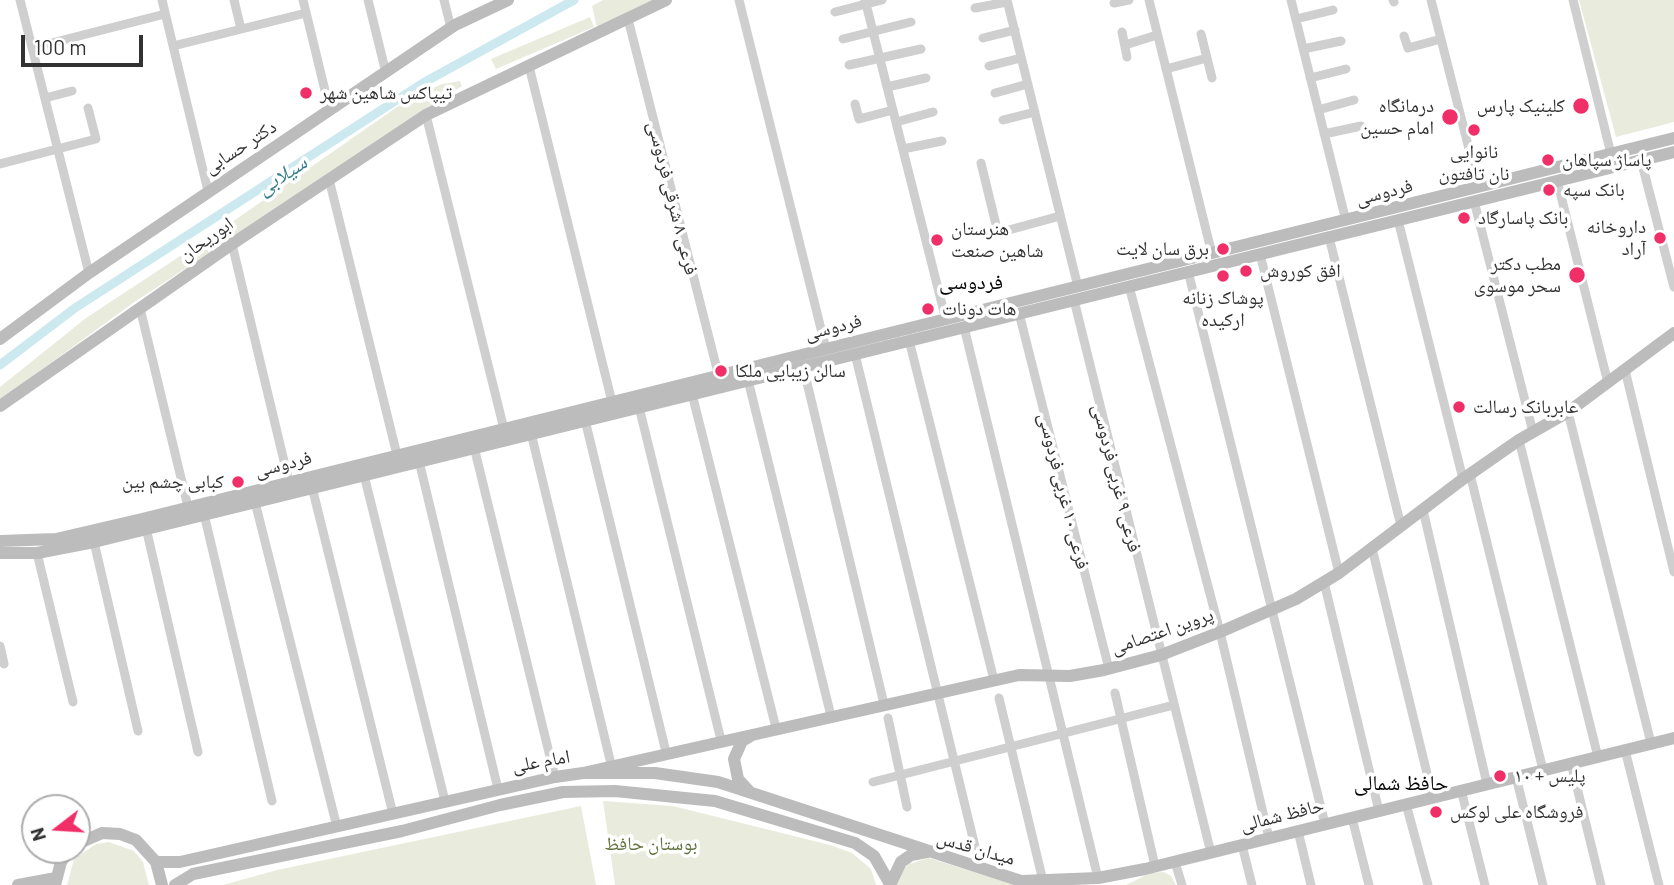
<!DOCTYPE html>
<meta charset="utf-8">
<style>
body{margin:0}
#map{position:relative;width:1674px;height:885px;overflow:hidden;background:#fff;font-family:Barlow,sans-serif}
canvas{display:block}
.north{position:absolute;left:21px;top:794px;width:70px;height:70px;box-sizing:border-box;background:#fff;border:2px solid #adadad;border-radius:50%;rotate:253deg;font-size:19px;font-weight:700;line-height:28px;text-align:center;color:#323232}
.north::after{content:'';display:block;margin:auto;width:24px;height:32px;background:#f02e67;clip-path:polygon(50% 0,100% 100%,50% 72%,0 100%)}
.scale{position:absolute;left:21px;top:35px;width:122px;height:32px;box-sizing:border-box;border:4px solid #323232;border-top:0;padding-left:9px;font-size:21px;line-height:24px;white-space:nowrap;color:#323232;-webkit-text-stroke:5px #fff;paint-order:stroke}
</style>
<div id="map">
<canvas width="1674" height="885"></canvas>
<div class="north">N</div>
<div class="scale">100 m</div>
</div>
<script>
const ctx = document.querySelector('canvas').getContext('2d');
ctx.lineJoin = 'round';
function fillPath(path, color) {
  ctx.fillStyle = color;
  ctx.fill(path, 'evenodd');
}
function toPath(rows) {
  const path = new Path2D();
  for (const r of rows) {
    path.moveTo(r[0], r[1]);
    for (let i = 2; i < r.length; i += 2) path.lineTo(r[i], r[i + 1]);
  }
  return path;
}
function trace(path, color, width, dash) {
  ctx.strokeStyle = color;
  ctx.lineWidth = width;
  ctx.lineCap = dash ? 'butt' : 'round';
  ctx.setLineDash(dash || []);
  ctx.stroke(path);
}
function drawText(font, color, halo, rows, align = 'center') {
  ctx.font = font + ' Barlow,"Noto Naskh Arabic",sans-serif';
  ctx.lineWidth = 7;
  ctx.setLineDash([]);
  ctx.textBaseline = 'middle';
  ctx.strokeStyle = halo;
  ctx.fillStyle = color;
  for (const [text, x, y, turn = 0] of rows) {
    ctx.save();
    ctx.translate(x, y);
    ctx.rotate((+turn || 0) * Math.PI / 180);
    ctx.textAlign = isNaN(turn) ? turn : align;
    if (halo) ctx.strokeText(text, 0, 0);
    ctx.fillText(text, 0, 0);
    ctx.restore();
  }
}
fillPath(toPath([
 [603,0,652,0,597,27,592,6],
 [1579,0,1674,0,1674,122,1616,137],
 [590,17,594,27,496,69,491,59],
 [460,81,462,86,218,249,212,236,407,100,442,84],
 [203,241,209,253,133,303,0,400,0,387,86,318],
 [603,801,673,806,830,845,852,853,871,869,876,885,615,885],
 [581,806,596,885,223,885,277,870],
 [109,842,134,851,143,862,149,885,67,885,74,859,96,844],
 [929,858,1016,885,896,885,901,871,909,864],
 [1164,872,1171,876,1176,885,1126,885,1150,873]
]), '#e9ecdd');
trace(toPath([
 [0,365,75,308,423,83,574,0]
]), '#cce9ef', 9);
trace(toPath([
 [20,0,89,273],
 [162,0,208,191],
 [234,0,241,29],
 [303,0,330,111],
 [368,0,386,73],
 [444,0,451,28],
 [739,0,826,349],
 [865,0,946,320],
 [1007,0,1078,287],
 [1149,0,1212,254],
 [1291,0,1346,221],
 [1393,0,1394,2],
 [1431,0,1479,188],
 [1573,0,1611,154],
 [1114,3,1129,0],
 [975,8,1007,2],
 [835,12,882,0],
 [628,19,719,377],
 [1296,19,1333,10],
 [1122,32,1127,57],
 [1201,34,1212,78],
 [1404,36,1408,48,1441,39],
 [983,38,1015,30],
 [843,39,911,22],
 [1125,45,1157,35],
 [173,46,306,13],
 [32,48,165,14],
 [1303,49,1341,41],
 [849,65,921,49],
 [529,66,612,402],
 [989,66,1021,58],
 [1166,69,1207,58],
 [1310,78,1346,69],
 [887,87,926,78],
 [995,93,1028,84],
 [45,98,72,91],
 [855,104,859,119,893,110],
 [1318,110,1354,100],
 [426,115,504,429],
 [1003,120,1035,112],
 [896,122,933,112],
 [1324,134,1361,126],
 [903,149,942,141],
 [1641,160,1674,287],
 [981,163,998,233,1060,216],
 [0,164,96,139,88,108],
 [329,179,397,455],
 [1557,180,1608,383],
 [1474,201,1533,432],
 [1398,220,1463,479],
 [1329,237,1401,526],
 [232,244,289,482],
 [1260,254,1339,573],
 [1188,271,1325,824],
 [1129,286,1220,632,1269,838],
 [1074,300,1211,853],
 [140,308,188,507],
 [1019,313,1109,669],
 [964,327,1098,878],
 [909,340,994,680],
 [855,354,980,867],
 [803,366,884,704],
 [1625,370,1674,572],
 [748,380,831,716],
 [692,394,776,728],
 [639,407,721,740],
 [1568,412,1651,743],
 [585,420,666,752],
 [531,433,611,764],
 [1519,440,1598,757],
 [474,447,555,777],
 [419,461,498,789],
 [1470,474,1543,770],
 [364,475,445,801],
 [312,487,393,814],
 [255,502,337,827],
 [1423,510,1487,784],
 [204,514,272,801],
 [146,528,198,752],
 [94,542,138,731],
 [1372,548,1433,798],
 [37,553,73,702],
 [1324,582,1379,811],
 [0,646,4,664],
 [1115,693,1155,866],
 [999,698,1043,881],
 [888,718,907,807],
 [1625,750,1659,885],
 [1571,763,1601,885],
 [1516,777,1543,885],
 [873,782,1174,705],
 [1461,790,1485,885],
 [1406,804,1428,885],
 [1352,818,1369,885],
 [1298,831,1311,885],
 [1242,845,1252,885],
 [1175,862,1182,885]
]), '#cfcfcf', 9);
trace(toPath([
 [0,339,89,273,455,25,508,0],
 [0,406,232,244,426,115,666,0],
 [0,541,56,539,142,519,1674,138],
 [0,553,37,553,94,542,1674,152],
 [583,773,1019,675,1070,676,1104,670,1161,655,1220,632,1296,599,1339,573,1463,479,1519,440,1568,412,1674,333],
 [749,791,738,779,734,759,742,741,752,735],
 [77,844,102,833,120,834,136,840,156,862,162,885],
 [156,862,180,862,555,777,583,773,655,773,718,782,1021,881,1025,885],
 [1021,881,1098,878,1145,869,1674,738],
 [18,885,56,878],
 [55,885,61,862,70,850],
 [175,885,193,874,402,831,500,805,563,792,615,791,715,801,855,843,874,856,890,884],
 [890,885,901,862,911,855,927,852]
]), '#bcbcbc', 12);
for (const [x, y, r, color] of [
 [306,93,7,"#f02e67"],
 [1581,106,9,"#f02e67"],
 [1450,117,9,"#f02e67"],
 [1474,130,7,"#f02e67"],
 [1548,160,7,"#f02e67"],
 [1549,190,7,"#f02e67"],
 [1464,218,7,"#f02e67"],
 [1660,238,7,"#f02e67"],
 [937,240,7,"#f02e67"],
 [1223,249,7,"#f02e67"],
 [1246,271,7,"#f02e67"],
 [1577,275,9,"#f02e67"],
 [1223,276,7,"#f02e67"],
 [928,309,7,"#f02e67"],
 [721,371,7,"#f02e67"],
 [1459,407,7,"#f02e67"],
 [238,482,7,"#f02e67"],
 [1500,776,7,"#f02e67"],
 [1436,812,7,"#f02e67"]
]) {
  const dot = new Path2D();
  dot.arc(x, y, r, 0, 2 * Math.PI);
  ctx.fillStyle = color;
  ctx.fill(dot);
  trace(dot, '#fff', 2.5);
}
drawText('19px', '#323232', '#fff', [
 ["تیپاکس شاهین شهر",320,93],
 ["درمانگاه",1434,106,"right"],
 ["امام حسین",1434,128,"right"],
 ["کلینیک پارس",1565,106,"right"],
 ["نانوایی",1474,152,"center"],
 ["نان تافتون",1474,174,"center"],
 ["پاساژ سپاهان",1562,160],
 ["بانک سپه",1563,190],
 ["بانک پاسارگاد",1478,218],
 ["داروخانه",1646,227,"right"],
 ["آراد",1646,249,"right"],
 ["هنرستان",951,229],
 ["شاهین صنعت",951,251],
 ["برق سان لایت",1209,249,"right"],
 ["مطب دکتر",1561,264,"right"],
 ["سحر موسوی",1561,286,"right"],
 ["افق کوروش",1260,271],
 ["پوشاک زنانه",1223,298,"center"],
 ["ارکیده",1223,320,"center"],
 ["هات دونات",942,309],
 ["سالن زیبایی ملکا",735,371],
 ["عابربانک رسالت",1473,407],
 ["کبابی چشم بین",224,482,"right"],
 ["پلیس + ۱۰",1514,776],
 ["فروشگاه علی لوکس",1450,812]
], 'left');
drawText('19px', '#323232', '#fff', [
 ["دکتر حسابی",240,147,-33],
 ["فردوسی",1384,192,-14],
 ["فرعی ۸ شرقی فردوسی",673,198,76],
 ["ابوریحان",206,239,-35],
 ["فردوسی",833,327,-14],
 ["فردوسی",283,464,-14],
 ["فرعی ۹ غربی فردوسی",1117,478,76],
 ["فرعی ۱۰ غربی فردوسی",1064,491,76],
 ["پروین اعتصامی",1162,631,-19],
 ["امام علی",541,761,-10],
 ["حافظ شمالی",1282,815,-14],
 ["میدان قدس",976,848,16]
]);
drawText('19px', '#61723c', '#fff', [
 ["بوستان حافظ",651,844]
]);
drawText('italic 21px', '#367f8d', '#fff', [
 ["سیلابی",282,175,-33]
]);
drawText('21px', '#000', '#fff', [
 ["فردوسی",971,282],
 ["حافظ شمالی",1401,783]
]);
</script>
